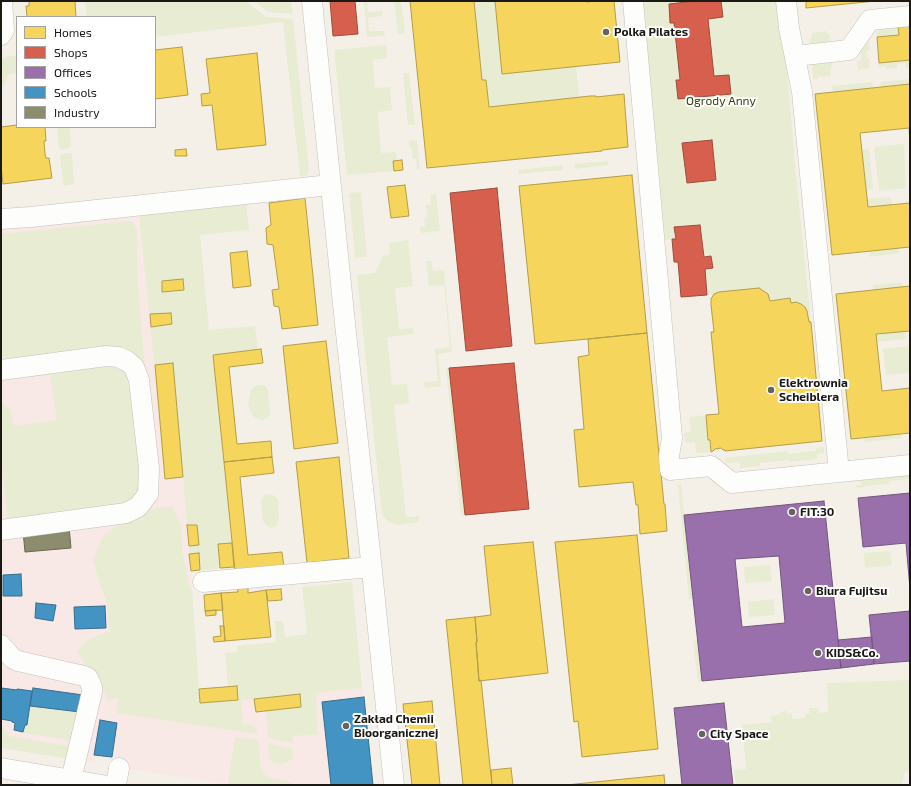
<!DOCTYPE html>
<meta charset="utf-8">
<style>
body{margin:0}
#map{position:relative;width:911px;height:786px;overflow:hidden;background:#f4f0e8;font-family:"Exo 2",sans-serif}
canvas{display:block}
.frame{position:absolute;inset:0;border:2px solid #1b1914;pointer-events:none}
.legend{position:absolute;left:16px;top:16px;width:140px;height:112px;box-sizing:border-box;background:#fff;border:1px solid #a4a3a1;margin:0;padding:5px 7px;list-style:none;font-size:12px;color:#1b1914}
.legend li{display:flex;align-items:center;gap:8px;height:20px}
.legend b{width:20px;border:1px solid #a4a3a1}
</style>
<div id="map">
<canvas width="911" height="786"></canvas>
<div class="frame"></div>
<ul class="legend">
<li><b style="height:11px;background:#f6d55c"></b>Homes</li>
<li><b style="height:11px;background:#d6604d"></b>Shops</li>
<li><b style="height:11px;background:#9970ab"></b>Offices</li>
<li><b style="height:11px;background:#4393c3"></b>Schools</li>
<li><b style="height:11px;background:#8c8c6e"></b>Industry</li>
</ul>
</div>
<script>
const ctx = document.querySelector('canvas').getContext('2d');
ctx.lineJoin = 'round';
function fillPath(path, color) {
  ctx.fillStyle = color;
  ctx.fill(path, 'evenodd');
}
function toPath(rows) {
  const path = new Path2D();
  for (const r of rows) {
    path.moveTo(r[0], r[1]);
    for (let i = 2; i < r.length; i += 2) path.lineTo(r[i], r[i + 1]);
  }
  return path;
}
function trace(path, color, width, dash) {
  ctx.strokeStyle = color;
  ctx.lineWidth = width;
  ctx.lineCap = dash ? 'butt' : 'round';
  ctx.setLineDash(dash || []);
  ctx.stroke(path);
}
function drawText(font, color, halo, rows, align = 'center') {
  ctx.font = font + ' "Exo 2",sans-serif';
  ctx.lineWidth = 4;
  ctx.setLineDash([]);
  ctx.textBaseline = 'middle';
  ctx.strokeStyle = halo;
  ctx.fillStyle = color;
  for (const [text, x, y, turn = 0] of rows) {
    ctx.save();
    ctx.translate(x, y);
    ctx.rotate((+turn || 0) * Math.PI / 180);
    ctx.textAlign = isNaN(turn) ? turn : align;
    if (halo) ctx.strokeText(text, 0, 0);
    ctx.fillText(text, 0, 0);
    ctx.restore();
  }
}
fillPath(toPath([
 [139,214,155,365,176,398,192,588,116,593,200,703,254,699,362,688,373,785,233,785,110,766,111,757,96,755,94,763,84,762,84,755,1,748,1,229]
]), '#f8e8e6');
fillPath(toPath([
 [85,1,246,1,266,17,293,19,309,171,306,176,300,176,283,22,155,37,155,17,87,17],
 [254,1,291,1,293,14,268,12],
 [364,1,367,1,368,12,382,11,382,16,368,18,369,31,384,31,385,36,367,37],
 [394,1,401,1,405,34,398,34],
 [474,1,495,1,502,74,576,66,579,97,489,107,486,80,482,80],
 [660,1,781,1,796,175,811,322,809,322,807,311,805,307,801,304,796,302,791,303,790,298,770,301,768,294,759,288,722,292,714,294,707,295,705,269,713,268,711,256,704,257,700,225,675,227,676,239,665,240,643,3],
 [880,27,898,27,899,35,877,37,876,31,880,31],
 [826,31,827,34,829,34,830,44,810,46,810,38,812,38,812,33],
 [869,42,870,51,867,51,867,58,869,58,870,68,858,70,857,61,861,61,860,47,861,43],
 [386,45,387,58,373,60,375,88,390,87,392,110,378,112,381,153,396,152,397,161,394,171,347,175,334,50],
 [17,55,17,73,8,75,5,84,1,89,1,58],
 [831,58,832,68,830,69,831,76,818,77,818,79,813,79,812,62,819,61,820,64,824,63,824,59],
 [910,60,910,68,906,68,905,63,897,64,897,68,887,69,886,66,879,67,879,63],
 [403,73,409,73,415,125,408,125],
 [910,79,910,84,881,87,880,82],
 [872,82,873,88,833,92,832,86],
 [57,127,68,127,70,130,71,146,69,148,61,150,59,148],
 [417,140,420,169,417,169,416,159,413,159,412,148,410,148,409,141],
 [904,144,906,188,879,191,874,147],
 [869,149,873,189,866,190,862,150],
 [70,153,72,154,74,184,65,186,63,184,60,155,62,154],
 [608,161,608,165,575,169,574,164],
 [563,165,563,170,519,174,518,170],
 [361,192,367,257,355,258,349,193],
 [436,194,440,231,421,233,420,227,425,227,424,219,427,218,426,205,431,205,430,195],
 [891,197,892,205,868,207,867,199],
 [246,203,249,230,200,235,209,330,255,326,258,350,213,355,234,567,191,571,176,398,158,400,139,214],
 [132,221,137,230,137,274,145,369,135,357,124,347,105,346,1,359,1,234],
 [408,240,413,286,395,288,399,329,413,328,414,334,387,337,392,385,407,384,409,403,394,405,406,517,420,516,418,522,399,525,393,524,387,521,382,514,357,275,375,273,383,256,390,255,389,243],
 [898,248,899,253,870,257,870,251],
 [426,261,431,261,433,271,444,270,452,352,438,354,441,386,425,388,424,382,438,381,435,349,450,347,444,285,429,286],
 [902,282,902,287,873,290,873,285],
 [906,331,906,339,877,342,876,334],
 [910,346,910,373,886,375,883,349],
 [110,364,120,367,126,372,133,382,145,481,131,506,8,521,1,461,1,404,2,403,11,410,14,426,57,420,50,375,1,380,1,376],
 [446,368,449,368,465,515,461,516],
 [257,385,266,386,268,390,269,401,270,411,269,417,262,420,256,418,253,416,248,405,251,389],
 [706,415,708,440,710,440,711,452,696,453,695,442,685,443,684,433,691,432,689,417],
 [901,434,902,438,864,442,864,438],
 [824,447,824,453,817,454,817,459,790,462,789,460,760,463,760,466,740,468,740,462,726,463,725,458,787,451,788,454,816,451,816,448],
 [910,472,910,478,908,478,909,479,889,481,890,484,882,485,882,484,856,488,856,485,861,485,860,477],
 [681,484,693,599,689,599,678,485],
 [269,494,273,495,278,499,279,520,276,526,270,528,265,524,263,521,261,502,262,498,265,495],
 [172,506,181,525,182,551,189,583,189,588,192,588,200,703,238,700,237,686,228,687,225,653,238,652,237,646,276,642,275,621,283,621,285,637,307,634,302,587,352,582,362,688,316,693,318,734,293,736,293,743,268,738,266,711,301,707,300,694,241,700,243,724,253,725,256,728,257,734,117,713,118,698,116,698,108,701,101,683,88,668,77,651,89,639,110,631,106,599,100,584,93,559,104,535,126,521,150,509],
 [890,551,892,565,865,568,864,553],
 [770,565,772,581,745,583,744,567],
 [774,599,775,615,749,617,748,602],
 [698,640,702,681,698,682,693,641],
 [910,680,910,772,905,771,902,785,736,785,734,770,746,769,742,725,772,722,771,716,780,715,780,712,787,711,787,714,792,714,792,719,805,718,805,714,810,713,809,708,818,708,818,713,828,712,827,683],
 [30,706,80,712,74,741,23,733,25,725,27,724],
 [1,727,2,727,8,736,73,747,70,759,1,748],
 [235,737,258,740,260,764,261,769,264,774,267,776,273,779,288,781,291,782,292,785,233,785,228,784],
 [268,743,293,749,293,756,291,760,283,764,275,763,272,761,270,760,269,757]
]), '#e8ecd2');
const homes = toPath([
 [29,1,75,1,76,17,27,17,26,6,29,6,29,1],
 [410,1,474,1,482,80,486,80,489,107,590,96,596,96,596,97,624,94,628,147,602,150,602,151,427,168,410,1],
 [495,1,586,1,586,2,597,1,614,1,620,62,502,74,495,1],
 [806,1,876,1,806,8,806,1],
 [910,26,910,60,879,63,877,37,899,35,898,27,910,26],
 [182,47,188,95,155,99,155,50,182,47],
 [257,53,266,145,217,150,212,105,202,106,201,94,210,93,206,59,257,53],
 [910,84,910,144,909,128,860,133,868,207,910,203,910,247,832,255,815,94,910,84],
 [17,125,17,127,45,127,46,141,44,141,45,154,46,158,49,158,52,178,3,184,1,166,1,127,17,125],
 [186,149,187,156,175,156,175,150,186,149],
 [402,160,403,170,394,171,393,161,402,160],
 [632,175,647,333,588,339,535,344,519,186,632,175],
 [405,185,409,216,391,218,387,187,405,185],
 [305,198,318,325,282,329,279,307,274,306,272,290,279,289,273,245,267,244,266,228,271,225,269,203,305,198],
 [247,251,251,286,233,288,230,253,247,251],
 [183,279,184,290,162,292,162,281,183,279],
 [910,286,910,331,876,334,882,391,910,388,910,433,851,439,836,294,910,286],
 [759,288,768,294,770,301,790,298,791,303,796,302,801,304,805,307,807,311,809,322,811,322,822,441,725,451,725,450,723,450,721,448,715,449,713,451,711,452,710,440,708,440,706,415,719,414,711,332,714,332,711,305,711,299,714,294,719,292,759,288],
 [171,313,172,324,151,327,150,314,171,313],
 [647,333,664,504,665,504,667,531,640,534,638,505,636,505,633,482,579,487,574,430,584,429,578,357,589,355,588,339,647,333],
 [326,341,338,443,294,449,283,346,326,341],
 [261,349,263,363,229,367,237,444,271,441,272,457,224,462,213,355,261,349],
 [173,363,183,477,165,479,155,365,173,363],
 [272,457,274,473,240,477,248,555,282,552,284,567,235,571,224,462,272,457],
 [339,457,349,558,307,563,296,462,339,457],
 [187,525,197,525,199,545,189,546,187,525],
 [637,535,658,749,582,757,578,721,574,722,555,542,637,535],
 [533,542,548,673,479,681,476,642,477,642,475,617,491,615,484,546,533,542],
 [232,543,234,567,220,568,218,544,232,543],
 [199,553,200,570,191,571,189,554,199,553],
 [248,585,248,593,266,590,271,637,225,641,221,593,238,592,237,586,248,585],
 [281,589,282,600,268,601,266,590,281,589],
 [221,593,223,610,205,611,204,595,221,593],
 [216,610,216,615,206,616,205,611,216,610],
 [475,617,477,642,476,642,479,681,481,680,492,785,463,785,446,620,475,617],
 [220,626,224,626,225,641,214,642,213,637,221,636,220,626],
 [237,686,238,700,200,703,199,689,237,686],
 [300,694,301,707,256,712,254,699,300,694],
 [432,701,440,785,412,785,403,704,432,701],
 [511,768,513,785,492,785,491,770,511,768],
 [664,775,665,785,566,785,634,778,664,775]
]);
fillPath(homes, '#f6d55c');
trace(homes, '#b49d46', 1);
const shops = toPath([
 [330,1,355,1,358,34,333,36,330,1],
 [695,1,721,1,723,17,708,19,714,76,729,75,731,94,678,99,676,80,680,80,677,51,674,23,670,23,669,4,695,1],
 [712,140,716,180,687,183,682,143,712,140],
 [497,188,512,346,466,351,450,193,497,188],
 [700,225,704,257,711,256,713,268,705,269,707,295,681,297,678,262,674,262,672,239,676,239,674,227,700,225],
 [514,363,529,509,465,515,449,368,514,363]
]);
fillPath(shops, '#d6604d');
trace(shops, '#9e4b3c', 1);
const offices = toPath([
 [910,493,910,589,906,543,863,547,858,498,910,493],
 [824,501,841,668,702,681,684,515,824,501],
 [779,556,785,623,742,627,735,559,779,556],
 [910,611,910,661,874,664,869,615,910,611],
 [872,637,874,664,841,668,838,640,872,637],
 [724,703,733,785,682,785,674,708,724,703]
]);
fillPath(offices, '#9970ab');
trace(offices, '#73567e', 1);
const schools = toPath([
 [21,574,22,596,3,596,3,575,21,574],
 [36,603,56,605,53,621,35,618,36,603],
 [105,606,106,628,75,629,74,607,105,606],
 [1,688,17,690,17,689,32,691,27,725,25,725,23,732,14,730,15,723,12,722,12,721,1,719,1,688],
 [33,688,83,695,80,712,30,706,33,688],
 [364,697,373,785,331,785,322,702,364,697],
 [100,720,117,723,112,757,94,755,100,720]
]);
fillPath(schools, '#4393c3');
trace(schools, '#376e8e', 1);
const industry = toPath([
 [69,527,71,548,25,552,23,531,69,527]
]);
fillPath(industry, '#8c8c6e');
trace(industry, '#6a6a53', 1);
const minor = toPath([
 [312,1,346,333,369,542,394,785],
 [633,1,672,438,669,456,670,470,711,466,732,483,839,472],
 [786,1,789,28,802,92,839,472,910,465],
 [1,35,4,30,2,1],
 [795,56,849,50,870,20,910,16],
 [1,219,31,217,330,185],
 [1,370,106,356,118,357,127,361,134,367,139,380,149,468,148,494,138,507,126,513,1,530],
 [203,582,371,567],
 [1,645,12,658,18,661,84,676,88,678,92,687,92,692,71,780],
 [1,768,102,785],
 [116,785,119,768]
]);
trace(minor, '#c4c1bb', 21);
trace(minor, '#fdfdfc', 20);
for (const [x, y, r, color] of [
 [606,32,4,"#67645e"],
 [771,390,4,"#67645e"],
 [792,512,4,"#67645e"],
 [808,591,4,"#67645e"],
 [818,653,4,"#67645e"],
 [346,726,4,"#67645e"],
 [702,734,4,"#67645e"]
]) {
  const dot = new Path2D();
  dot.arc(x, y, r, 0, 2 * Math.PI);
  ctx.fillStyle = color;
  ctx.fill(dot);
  trace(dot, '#fff', 1.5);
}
drawText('bold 12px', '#1b1914', '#fff', [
 ["Polka Pilates",614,32],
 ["Elektrownia",779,383],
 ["Scheiblera",779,397],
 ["FIT:30",800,512],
 ["Biura Fujitsu",816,591],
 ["KIDS&Co.",826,653],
 ["Zakład Chemii",354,719],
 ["Bioorganicznej",354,733],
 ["City Space",710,734]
], 'left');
drawText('12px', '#38400e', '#fff', [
 ["Ogrody Anny",721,101]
]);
</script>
